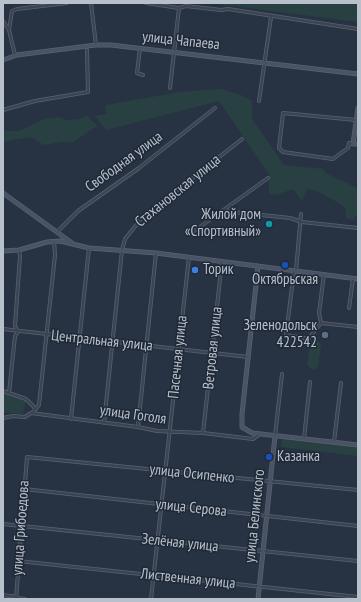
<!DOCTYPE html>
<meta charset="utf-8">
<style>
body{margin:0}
#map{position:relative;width:361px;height:602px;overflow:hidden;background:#273242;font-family:"PT Sans Narrow",sans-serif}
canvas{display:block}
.frame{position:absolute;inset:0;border:4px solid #b8c0cc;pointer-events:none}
</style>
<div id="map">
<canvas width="361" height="602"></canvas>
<div class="frame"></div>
</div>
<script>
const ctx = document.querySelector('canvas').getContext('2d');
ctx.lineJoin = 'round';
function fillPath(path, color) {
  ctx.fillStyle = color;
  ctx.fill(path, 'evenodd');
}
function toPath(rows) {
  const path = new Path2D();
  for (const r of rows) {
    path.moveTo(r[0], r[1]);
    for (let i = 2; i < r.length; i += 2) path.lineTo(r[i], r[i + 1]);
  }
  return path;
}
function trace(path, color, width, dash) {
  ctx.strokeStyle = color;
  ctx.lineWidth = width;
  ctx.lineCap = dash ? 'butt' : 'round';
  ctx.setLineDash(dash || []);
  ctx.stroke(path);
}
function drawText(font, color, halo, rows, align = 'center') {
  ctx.font = font + ' "PT Sans Narrow",sans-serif';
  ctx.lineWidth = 3;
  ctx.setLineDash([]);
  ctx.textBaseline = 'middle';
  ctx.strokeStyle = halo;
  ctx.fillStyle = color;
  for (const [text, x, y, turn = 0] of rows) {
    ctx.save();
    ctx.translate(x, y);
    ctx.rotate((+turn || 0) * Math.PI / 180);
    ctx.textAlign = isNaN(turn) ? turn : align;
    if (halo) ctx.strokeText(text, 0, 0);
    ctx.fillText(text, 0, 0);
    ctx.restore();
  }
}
fillPath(toPath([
 [208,3,358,3,358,22],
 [221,89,241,95,252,101,252,119,284,165,323,169,326,173,355,187,358,190,358,214,355,216,354,220,346,218,346,210,342,205,319,192,307,189,302,201,293,189,276,195,269,194,269,174,219,101,106,130,95,116,106,114,105,105,180,92],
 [88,116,97,126,72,143,62,142,44,145,30,137,3,142,3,131,19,131,44,119,59,117,67,120,78,119],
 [318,341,321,345,318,366,315,369,311,369,307,365,310,344,312,342],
 [3,392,26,401,23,414,3,412],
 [282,438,358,447,358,456,281,447]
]), '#294043');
const street = toPath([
 [91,3,96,45],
 [146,3,179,8,186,6,221,10,228,9,358,29],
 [3,21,9,30],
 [140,48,137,73,143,75],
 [15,55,9,30,12,11,17,9,67,3],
 [170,88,179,8],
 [259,101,271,17],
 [3,110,35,101,88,92,87,50],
 [353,144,349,143,348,148,333,159,283,152,279,148,283,113,356,120],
 [223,211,290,218,302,222,358,228],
 [57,232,78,211,139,168,215,108],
 [190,234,268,178],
 [294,271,286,335,304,338,309,338,321,323,319,313,324,274],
 [296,271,301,214],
 [349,308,353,279],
 [321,323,358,327],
 [3,329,248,357],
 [3,391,26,399,36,409],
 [9,393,15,336,18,332,15,326,20,256,19,250],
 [32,413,39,405,55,255,54,241],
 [3,418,13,416,25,417,31,413,138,427,157,431,203,433,253,439,260,434],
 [71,419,89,248],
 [104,423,122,250,125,239,141,219,242,139],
 [138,427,156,253],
 [203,433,222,261],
 [275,436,282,374],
 [304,439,310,382],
 [334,442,341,383],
 [24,489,358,526],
 [3,524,358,561],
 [18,561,358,597],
 [3,595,17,597],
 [16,598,25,599],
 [16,599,27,457,358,490],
 [151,599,189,257]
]);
const secondary = toPath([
 [3,60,17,55,96,45,111,45,358,74],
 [358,108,353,144,358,144],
 [3,193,72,243],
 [3,251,19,250,47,242,60,241,89,248,156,253,358,279],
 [258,266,242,414,242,427,252,433,358,445],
 [258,599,275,436]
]);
trace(street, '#59626f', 4);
trace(secondary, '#59626f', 5);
trace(street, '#3b4452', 2.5);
trace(secondary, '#495365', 3.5);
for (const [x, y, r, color] of [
 [269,224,4,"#0f9aa8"],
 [285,265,4,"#1a4fb4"],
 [195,270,4,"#3f7fe0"],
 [325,335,4,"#5c6f8a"],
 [269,457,4,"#1a4fb4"]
]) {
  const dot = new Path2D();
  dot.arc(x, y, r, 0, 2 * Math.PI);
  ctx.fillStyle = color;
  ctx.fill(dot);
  trace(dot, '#202937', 1.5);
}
drawText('15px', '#b8c0cc', '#202937', [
 ["улица Чапаева",181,41,6],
 ["Свободная улица",124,162,-36],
 ["Стахановская улица",178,191,-39],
 ["Центральная улица",102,341,6],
 ["Ветровая улица",213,348,-84],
 ["Пасечная улица",178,357,-84],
 ["улица Гоголя",133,415,8],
 ["улица Осипенко",192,474,6],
 ["улица Серова",191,508,6],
 ["улица Белинского",255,516,-84],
 ["улица Грибоедова",21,528,-86],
 ["Зелёная улица",180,543,6],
 ["Лиственная улица",188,579,6]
]);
drawText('15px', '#b8c0cc', '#202937', [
 ["Жилой дом",261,215],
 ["«Спортивный»",261,232],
 ["Торик",203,270,"left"],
 ["Октябрьская",285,280,"center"],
 ["Зеленодольск",317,326],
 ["422542",317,343],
 ["Казанка",277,457,"left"]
], 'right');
</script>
